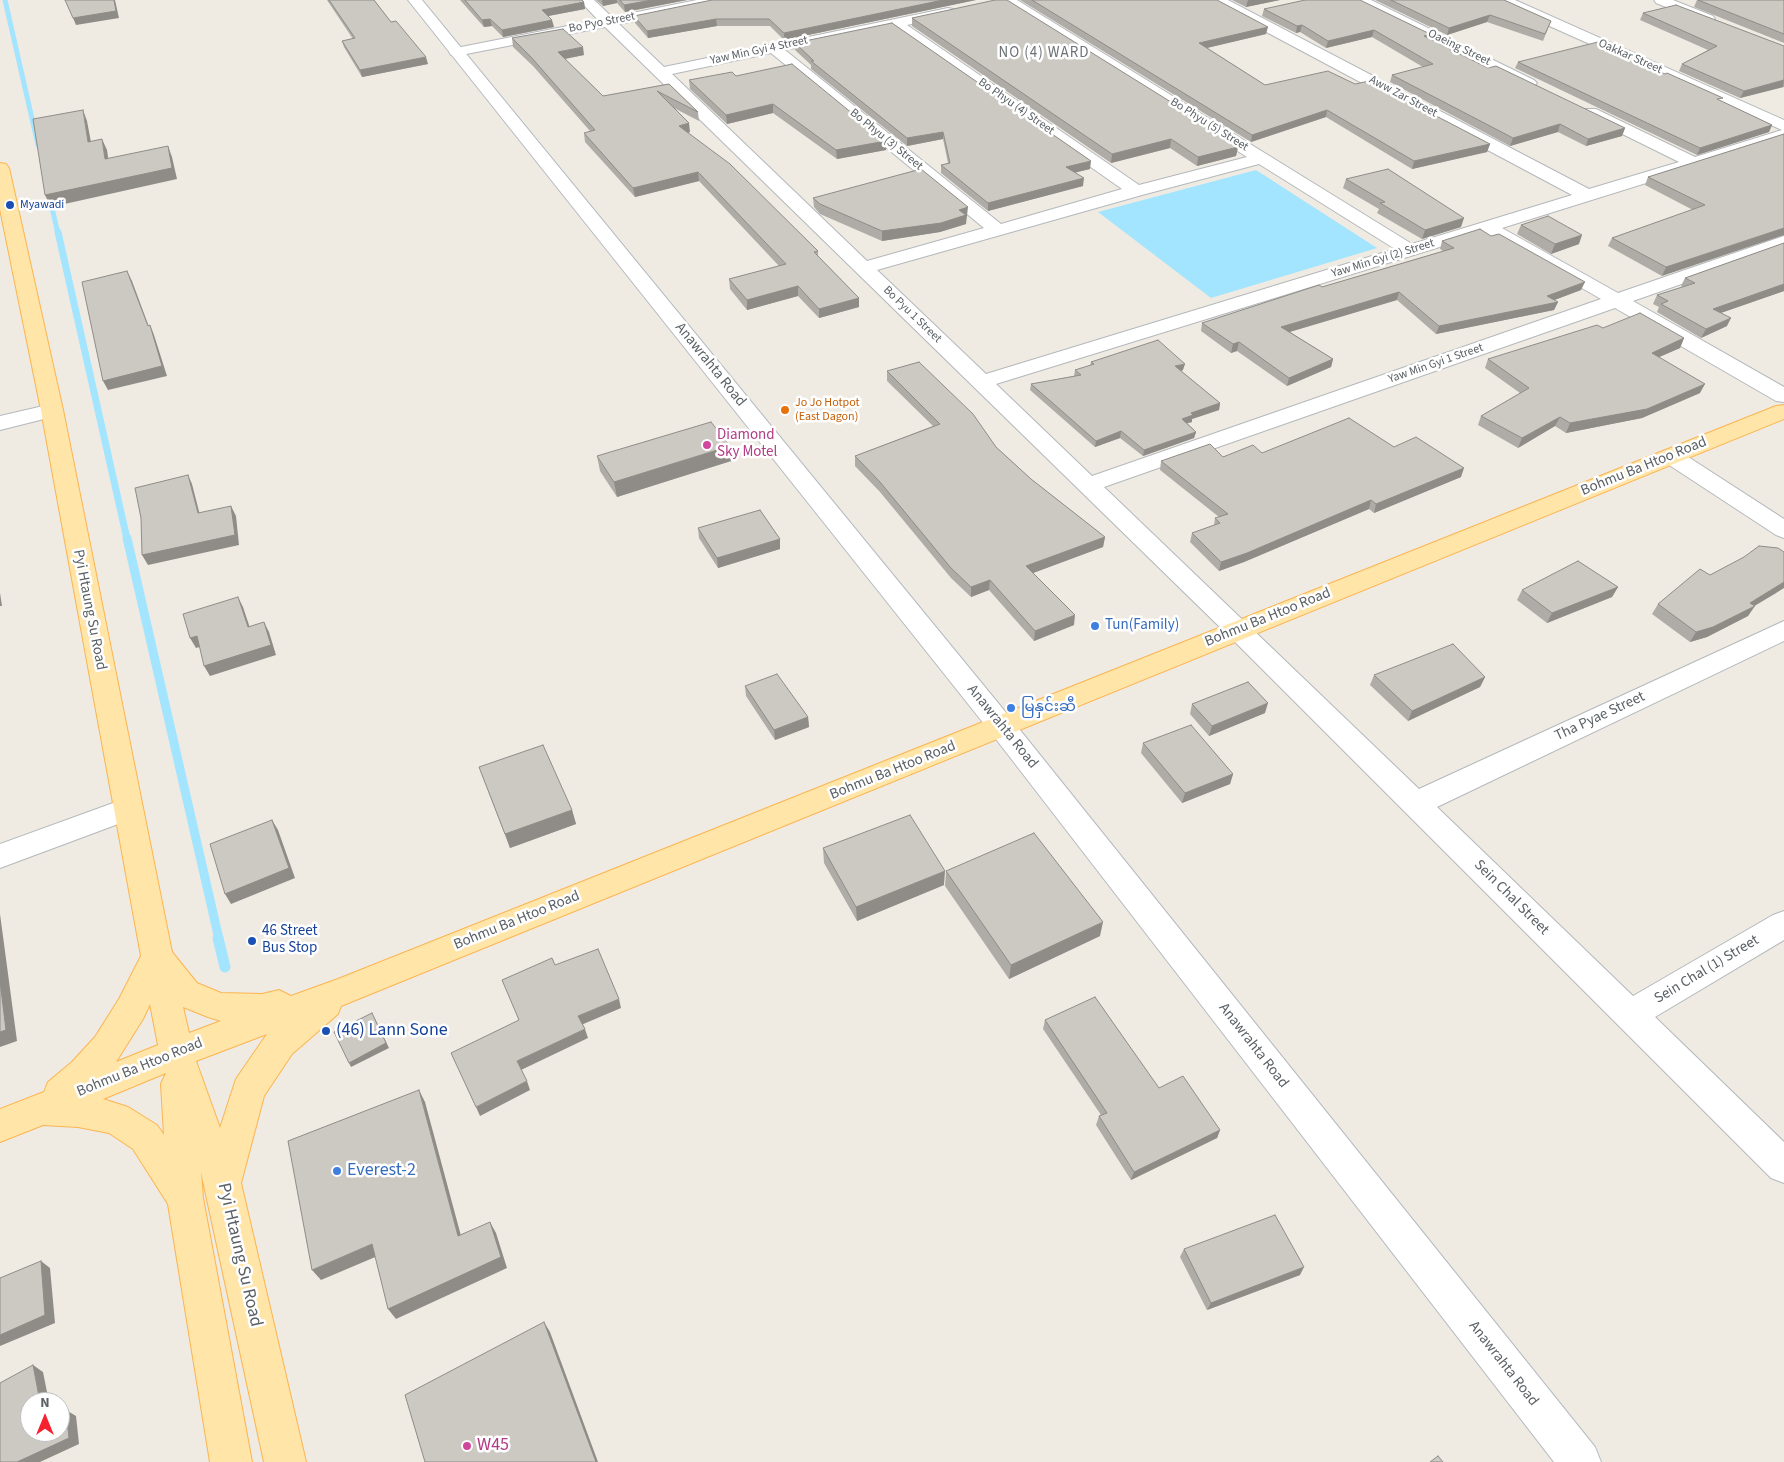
<!DOCTYPE html>
<meta charset="utf-8">
<style>
body{margin:0}
#map{position:relative;width:1784px;height:1462px;overflow:hidden;background:#efebe3;font-family:"Source Sans 3",sans-serif}
canvas{display:block}
.north{position:absolute;left:20px;top:1392px;width:50px;height:50px;box-sizing:border-box;background:#fff;border:1px solid #bdc0c1;border-radius:50%;rotate:0deg;font-size:14px;font-weight:700;line-height:20px;text-align:center;color:#5b6165}
.north::after{content:'';display:block;margin:auto;width:18px;height:22px;background:#f6222f;clip-path:polygon(50% 0,100% 100%,50% 72%,0 100%)}
</style>
<div id="map">
<canvas width="1784" height="1462"></canvas>
<div class="north">N</div>
</div>
<script>
const ctx = document.querySelector('canvas').getContext('2d');
ctx.lineJoin = 'round';
function fillPath(path, color) {
  ctx.fillStyle = color;
  ctx.fill(path, 'evenodd');
}
function toPath(rows) {
  const path = new Path2D();
  for (const r of rows) {
    path.moveTo(r[0], r[1]);
    for (let i = 2; i < r.length; i += 2) path.lineTo(r[i], r[i + 1]);
  }
  return path;
}
function trace(path, color, width, dash) {
  ctx.strokeStyle = color;
  ctx.lineWidth = width;
  ctx.lineCap = dash ? 'butt' : 'round';
  ctx.setLineDash(dash || []);
  ctx.stroke(path);
}
function drawText(font, color, halo, rows, align = 'center') {
  ctx.font = font + ' "Source Sans 3","Noto Sans Myanmar",sans-serif';
  ctx.lineWidth = 5;
  ctx.setLineDash([]);
  ctx.textBaseline = 'middle';
  ctx.strokeStyle = halo;
  ctx.fillStyle = color;
  for (const [text, x, y, turn = 0] of rows) {
    ctx.save();
    ctx.translate(x, y);
    ctx.rotate((+turn || 0) * Math.PI / 180);
    ctx.textAlign = isNaN(turn) ? turn : align;
    if (halo) ctx.strokeText(text, 0, 0);
    ctx.fillText(text, 0, 0);
    ctx.restore();
  }
}
fillPath(toPath([
 [1256,170,1377,248,1211,298,1098,212]
]), '#a3e4ff');
trace(toPath([
 [5,0,38,145],
 [49,195,58,234]
]), '#a3e4ff', 5);
trace(toPath([
 [58,232,127,539]
]), '#a3e4ff', 7);
trace(toPath([
 [127,538,219,939]
]), '#a3e4ff', 9);
trace(toPath([
 [218,938,225,967]
]), '#a3e4ff', 11);
const minor = toPath([
 [579,0,594,0,612,17,697,0,725,0,718,4,619,24,664,67,948,8,953,9,955,12,953,15,907,25,1139,185,1247,157,1000,0,1017,0,1412,244,1572,195,1212,3,1210,0,1228,0,1589,189,1679,162,1584,115,1582,112,1584,109,1596,109,1695,157,1782,130,1498,3,1496,0,1515,0,1784,120,1784,140,1502,228,1618,293,1784,236,1784,248,1633,301,1784,387,1784,402,1776,401,1615,308,1104,487,1419,789,1784,621,1784,641,1437,807,1633,996,1773,915,1784,911,1784,940,1655,1017,1784,1142,1784,1183,1771,1178,1229,636,605,27,456,56,451,55,449,52,451,49,456,48,598,20,579,0],
 [893,28,1122,189,1001,224,785,50,893,28],
 [771,53,984,228,867,261,672,74,771,53],
 [1259,164,1395,249,986,374,877,270,1142,195,1259,164],
 [1485,233,1601,299,1092,476,996,384,1485,233],
 [1353,0,1371,0,1534,80,1537,83,1534,86,1524,86,1355,3,1353,0],
 [1654,0,1673,0,1713,16,1715,19,1713,22,1708,23,1703,22,1656,3,1654,0],
 [52,404,60,405,63,410,60,415,0,430,0,416,52,404],
 [1671,449,1679,451,1784,519,1784,538,1776,535,1663,461,1660,456,1663,451,1671,449],
 [127,798,137,801,141,809,137,817,0,868,0,844,127,798]
]);
const secondary = toPath([
 [408,0,422,0,1012,720,1595,1447,1601,1462,1554,1462,992,734,408,0]
]);
const primary = toPath([
 [0,163,6,164,9,168,63,410,172,952,197,983,221,993,262,994,279,990,291,996,338,979,1776,406,1784,405,1784,419,341,1006,338,1014,292,1054,264,1096,241,1183,306,1462,264,1462,201,1172,203,1198,252,1462,210,1462,168,1204,133,1149,109,1133,78,1127,43,1125,0,1142,0,1109,44,1092,48,1082,72,1062,95,1037,119,999,141,956,41,410,0,209,0,163],
 [150,1004,158,1045,116,1062,143,1019,150,1004],
 [183,1007,208,1017,221,1021,189,1033,183,1007],
 [267,1034,236,1079,220,1128,196,1061,267,1034],
 [166,1073,161,1084,164,1135,157,1125,128,1107,103,1099,166,1073]
]);
trace(minor, '#b4b8bb', 2);
trace(secondary, '#b5babf', 2);
trace(primary, '#fcb450', 2);
fillPath(minor, '#fff');
fillPath(secondary, '#fff');
fillPath(primary, '#ffe5a8');
fillPath(toPath([
 [327,0,374,0,391,22,428,64,362,77,344,47,342,41,353,39],
 [460,0,582,0,584,2,585,9,548,16,554,27,503,37,492,26,484,27],
 [596,0,687,0,625,12,617,3,603,6],
 [712,0,976,0,784,40,770,26,717,26,648,38,635,23,634,16],
 [1020,0,1216,0,1266,34,1207,48,1265,85,1355,84,1490,144,1487,152,1412,169,1326,117,1251,142],
 [1232,0,1280,0,1246,7],
 [1375,0,1504,0,1551,21,1543,41,1487,22,1447,35],
 [1697,0,1784,0,1784,43,1694,7],
 [1264,9,1429,38,1488,68,1625,128,1622,136,1586,146,1558,132,1510,146,1390,82,1392,75,1423,67,1372,37,1326,48,1300,32,1296,33,1262,16],
 [1643,13,1784,46,1784,87,1740,98,1679,71,1682,64,1708,50,1640,20],
 [912,18,1232,143,1238,147,1236,156,1197,166,1170,148,1111,163,912,26],
 [512,38,584,55,565,59,603,96,669,84,698,112,699,121,674,108,690,132,688,133,818,251,818,256,859,298,859,307,819,318,798,296,747,310,730,289,729,279,779,266,699,181,635,197,585,142,584,133,590,131,533,66,513,47],
 [795,43,1090,169,1075,172,1083,186,988,211,941,173,941,165,948,163,943,139,907,146,811,69,811,65,795,50],
 [1518,62,1721,101,1772,125,1769,132,1697,155,1515,68],
 [736,76,886,141,886,150,837,159,773,113,727,124,690,89,689,80],
 [1784,134,1662,276,1608,246,1612,238,1693,210,1645,185,1648,177],
 [1346,179,1461,227,1422,239,1377,213,1379,209,1343,188],
 [813,198,967,217,966,217,966,224,940,232,882,241,820,214,814,207],
 [1521,225,1579,244,1551,254,1517,234],
 [1491,236,1581,290,1554,300,1558,302,1554,310,1436,334,1397,300,1290,332,1333,359,1331,367,1287,386,1237,351,1231,353,1201,331,1202,323,1443,251,1440,249,1442,241],
 [1784,243,1784,291,1721,313,1727,326,1701,338,1657,312,1659,307,1653,304,1657,295,1683,287,1681,286,1685,278],
 [1603,328,1684,338,1680,348,1659,357,1700,393,1642,418,1566,433,1555,426,1518,448,1478,425,1481,416,1520,393,1485,368,1488,359],
 [1091,362,1183,370,1181,371,1220,403,1219,410,1192,419,1192,422,1187,423,1196,432,1194,438,1143,456,1120,438,1095,447,1030,390,1031,384,1074,376,1075,370,1090,366],
 [887,371,996,447,1031,479,1105,537,1103,547,1033,573,1074,625,1034,641,989,590,971,597,951,578,880,492,855,466,855,456,933,426,887,381],
 [1394,447,1461,477,1374,513,1369,509,1244,562,1219,571,1190,542,1192,533,1214,525,1215,518,1219,517,1160,470,1161,461,1223,457,1262,453],
 [597,456,731,461,617,497,600,471],
 [698,528,780,539,780,549,718,568,699,538],
 [1710,575,1776,593,1754,606,1748,616,1707,637,1690,642,1652,614,1658,604],
 [1618,587,1612,597,1547,623,1517,600,1522,590],
 [1374,675,1485,677,1480,687,1408,721,1370,685],
 [745,686,808,717,809,727,775,740,746,696],
 [1192,704,1265,713,1209,736,1190,714],
 [1143,743,1233,774,1230,784,1182,803,1141,753],
 [479,767,572,810,576,824,510,848],
 [823,848,944,885,857,921,824,863],
 [946,871,1100,936,1009,979,945,886],
 [1045,1020,1159,1088,1220,1130,1217,1138,1131,1180,1096,1125,1099,1116,1101,1115,1043,1029],
 [1184,1249,1300,1275,1207,1310,1180,1257]
]), '#afaca7');
fillPath(toPath([
 [114,0,115,0,119,18,76,25,73,18],
 [602,0,617,0,617,3,603,6],
 [652,0,687,0,625,12,624,5],
 [943,0,976,0,784,40,784,33],
 [1248,0,1280,0,1246,7],
 [584,2,585,9,543,17,542,10],
 [1490,15,1487,22,1447,35,1449,28],
 [490,19,492,26,484,27,482,20],
 [716,19,717,26,648,38,647,31],
 [552,20,554,27,503,37,502,30],
 [1302,25,1300,32,1296,33,1297,26],
 [1268,27,1266,34,1198,50,1199,43],
 [1374,30,1372,37,1326,48,1328,41],
 [1430,34,1428,41,1424,36],
 [583,47,584,55,559,60,558,52],
 [426,57,428,64,362,77,360,70],
 [1784,80,1783,87,1740,98,1744,91],
 [773,104,773,113,727,124,726,115],
 [83,110,87,121,93,153,88,142],
 [1327,110,1326,117,1251,142,1252,135],
 [689,123,690,132,680,135,679,126],
 [1560,124,1558,132,1510,146,1513,138],
 [1772,125,1769,132,1697,155,1700,148],
 [1625,128,1622,136,1586,146,1588,139],
 [943,132,943,139,907,146,907,138],
 [102,139,107,150,110,170,105,159],
 [1171,139,1170,148,1111,163,1112,154],
 [1232,140,1230,149,1238,147,1236,156,1197,166,1198,157],
 [886,141,886,150,837,159,836,150],
 [1490,144,1487,152,1412,169,1414,161],
 [168,146,172,157,177,179,51,207,45,195],
 [1091,161,1090,169,1066,175,1066,167],
 [698,172,699,181,635,197,633,188],
 [1084,178,1083,186,988,211,988,203],
 [968,207,966,224,940,232,882,241,882,231],
 [1464,218,1461,227,1422,239,1425,230],
 [1784,228,1784,235,1662,276,1666,267],
 [1582,235,1579,244,1551,254,1555,244],
 [127,271,132,281,152,335,148,326],
 [1585,282,1581,290,1544,304,1547,296],
 [1784,284,1784,291,1709,317,1713,309],
 [798,286,798,296,747,310,747,300],
 [1399,292,1397,300,1279,335,1281,327],
 [859,298,859,307,819,318,819,309],
 [1558,302,1554,310,1436,334,1439,326],
 [1731,318,1727,326,1701,338,1706,329],
 [150,325,154,335,167,376,108,390,103,381],
 [1684,338,1680,348,1648,362,1652,353],
 [1239,342,1237,351,1231,353,1233,344],
 [1333,359,1331,367,1287,386,1289,378],
 [1185,364,1183,370,1174,373,1175,366],
 [1705,384,1700,393,1642,418,1566,433,1570,423],
 [1220,403,1219,410,1192,419,1192,422,1181,425,1182,419,1191,413],
 [1560,417,1555,426,1518,448,1522,438],
 [1121,431,1120,438,1095,447,1096,441],
 [1196,432,1194,438,1143,456,1144,450],
 [730,446,731,461,617,497,614,482],
 [1464,468,1461,477,1374,513,1376,504],
 [188,475,192,484,202,523,198,513],
 [1371,500,1369,509,1244,562,1219,571,1221,562],
 [231,506,236,516,239,545,148,565,142,555],
 [1105,537,1103,547,1025,576,1026,566],
 [780,539,780,549,718,568,717,558],
 [990,580,989,590,971,597,971,587],
 [1784,582,1784,588,1776,593,1751,608,1755,606,1748,616,1707,637,1690,642,1696,632,1750,603],
 [1618,587,1612,597,1547,623,1552,613],
 [0,593,2,606,0,606],
 [238,597,243,607,253,637,248,627],
 [1075,615,1074,625,1034,641,1035,631],
 [264,622,269,632,276,655,210,676,204,666],
 [197,636,203,646,196,648,190,638],
 [1485,677,1480,687,1408,721,1412,711],
 [1268,703,1265,713,1209,736,1212,726],
 [808,717,809,727,775,740,774,730],
 [1233,774,1230,784,1182,803,1185,793],
 [572,810,576,824,510,848,505,834],
 [272,820,278,830,295,878,231,904,225,894],
 [945,871,944,885,857,921,856,907],
 [0,914,17,1041,0,1047],
 [1103,922,1100,936,1009,979,1011,965],
 [619,999,621,1008,581,1025,578,1016],
 [374,1017,389,1048,351,1067,349,1063],
 [585,1029,588,1038,521,1070,517,1061],
 [527,1081,530,1090,480,1116,476,1107],
 [419,1090,425,1102,464,1247,458,1236],
 [1220,1130,1217,1138,1131,1180,1134,1172],
 [490,1222,496,1233,507,1268,396,1319,388,1309],
 [372,1244,380,1255,321,1280,312,1270],
 [41,1261,50,1268,55,1323,0,1346,0,1335],
 [1304,1267,1300,1275,1207,1310,1211,1303],
 [544,1322,550,1332,598,1462,595,1462],
 [33,1365,43,1372,49,1402,40,1402],
 [66,1410,76,1416,79,1444,40,1462,17,1462]
]), '#8f8c88');
const building = toPath([
 [65,0,114,0,116,11,73,18,65,0],
 [329,0,374,0,391,22,396,21,426,57,360,70,342,41,355,38,329,0],
 [465,0,582,0,584,2,542,10,552,20,502,30,490,19,482,20,465,0],
 [620,0,652,0,624,5,620,0],
 [712,0,943,0,784,33,769,19,716,19,647,31,634,16,712,0],
 [995,0,1007,0,1232,140,1229,141,1238,147,1198,157,1171,139,1112,154,912,18,995,0],
 [1032,0,1217,0,1268,27,1199,43,1265,85,1328,71,1355,84,1369,81,1490,144,1414,161,1327,110,1252,135,1032,0],
 [1305,0,1360,0,1430,34,1424,36,1488,68,1496,66,1625,128,1588,139,1560,124,1513,138,1392,75,1433,64,1374,30,1328,41,1302,25,1297,26,1264,9,1305,0],
 [1391,0,1504,0,1551,21,1545,34,1490,15,1449,28,1391,0],
 [1698,0,1784,0,1784,34,1698,0],
 [1676,5,1784,46,1784,80,1744,91,1682,64,1717,46,1643,13,1676,5],
 [892,23,1091,161,1066,167,1084,178,988,203,941,165,950,163,943,132,907,138,811,61,814,61,795,43,892,23],
 [563,29,583,47,558,52,603,96,669,84,698,112,657,91,689,123,679,126,730,164,818,251,814,252,859,298,819,309,798,286,747,300,729,279,786,264,698,172,633,188,584,133,595,130,531,57,512,38,563,29],
 [1598,42,1665,74,1667,73,1723,98,1717,99,1772,125,1700,148,1518,62,1598,42],
 [792,64,886,141,836,150,773,104,726,115,689,80,732,72,736,76,792,64],
 [83,110,88,142,102,139,105,159,168,146,172,168,45,195,33,119,83,110],
 [1784,134,1784,228,1666,267,1612,238,1705,205,1648,177,1784,134],
 [921,169,968,207,959,210,966,215,941,223,882,231,820,204,813,198,921,169],
 [1388,169,1464,218,1425,230,1380,203,1385,202,1346,179,1388,169],
 [1548,216,1582,235,1555,244,1521,225,1548,216],
 [1480,229,1491,236,1499,234,1585,282,1547,296,1558,302,1439,326,1399,292,1281,327,1333,359,1289,378,1239,342,1233,344,1202,323,1319,285,1322,287,1454,248,1442,241,1480,229],
 [1784,243,1784,284,1713,309,1731,318,1706,329,1661,304,1668,301,1657,295,1695,283,1685,278,1784,243],
 [127,271,148,326,150,325,162,366,103,381,82,282,127,271],
 [1640,313,1684,338,1652,353,1705,384,1647,409,1570,423,1560,417,1522,438,1481,416,1529,388,1488,359,1597,325,1603,328,1640,313],
 [1158,340,1185,364,1175,366,1220,403,1191,413,1193,415,1182,419,1196,432,1144,450,1121,431,1096,441,1031,384,1081,375,1075,370,1094,364,1091,362,1158,340],
 [919,362,973,414,996,447,1031,479,1105,537,1026,566,1075,615,1035,631,990,580,971,587,951,568,880,482,855,456,940,424,887,371,919,362],
 [1349,418,1394,447,1416,437,1464,468,1376,504,1371,500,1247,553,1221,562,1192,533,1220,523,1215,518,1228,514,1161,461,1210,444,1223,457,1253,445,1262,453,1349,418],
 [711,422,730,446,614,482,597,456,711,422],
 [188,475,198,513,231,506,235,535,142,555,141,518,135,488,188,475],
 [760,510,780,539,717,558,698,528,760,510],
 [1759,546,1778,548,1784,552,1784,582,1750,603,1755,606,1713,627,1696,632,1658,604,1700,569,1710,575,1744,557,1759,546],
 [1578,561,1618,587,1552,613,1522,590,1578,561],
 [238,597,248,627,264,622,271,645,204,666,197,636,190,638,183,614,238,597],
 [1453,644,1485,677,1412,711,1374,675,1453,644],
 [777,674,808,717,774,730,745,686,777,674],
 [1248,682,1268,703,1212,726,1192,704,1248,682],
 [1191,725,1233,774,1185,793,1143,743,1191,725],
 [543,745,572,810,505,834,479,767,543,745],
 [910,815,945,871,856,907,823,848,910,815],
 [272,820,289,868,225,894,210,844,272,820],
 [1034,833,1103,922,1011,965,946,871,1034,833],
 [598,949,619,999,578,1016,585,1029,517,1061,527,1081,476,1107,451,1053,519,1020,502,980,552,958,555,965,598,949],
 [0,981,6,1030,0,1032,0,981],
 [1095,997,1159,1088,1183,1076,1220,1130,1134,1172,1099,1116,1107,1113,1045,1020,1095,997],
 [372,1013,386,1043,349,1063,334,1032,372,1013],
 [419,1090,458,1236,490,1222,501,1257,388,1309,372,1244,312,1270,288,1141,419,1090],
 [1275,1215,1304,1267,1211,1303,1184,1249,1275,1215],
 [41,1261,45,1315,0,1335,0,1278,41,1261],
 [544,1322,596,1462,425,1462,405,1395,544,1322],
 [33,1365,40,1402,30,1402,30,1432,60,1432,60,1412,66,1410,69,1438,17,1462,0,1462,0,1383,33,1365],
 [1438,1456,1443,1462,1430,1462,1438,1456]
]);
fillPath(building, '#ccc8c2');
trace(building, '#8f8c88', 1);
for (const [x, y, r, color] of [
 [10,205,5,"#1a4fb4"],
 [785,410,5,"#e8710a"],
 [707,445,5,"#d1479c"],
 [1095,626,5,"#3f7fe0"],
 [1011,708,5,"#3f7fe0"],
 [252,941,5,"#1a4fb4"],
 [326,1031,5,"#1a4fb4"],
 [337,1171,5,"#3f7fe0"],
 [467,1446,5,"#d1479c"]
]) {
  const dot = new Path2D();
  dot.arc(x, y, r, 0, 2 * Math.PI);
  ctx.fillStyle = color;
  ctx.fill(dot);
  trace(dot, '#fff', 2);
}
drawText('12px', '#5b6165', '#fff', [
 ["Bo Pyo Street",602,23,-11],
 ["Oaeing Street",1459,48,26],
 ["Yaw Min Gyi 4 Street",759,51,-12],
 ["Oakkar Street",1630,57,24],
 ["Aww Zar Street",1403,97,28],
 ["Bo Phyu (4) Street",1016,107,35],
 ["Bo Phyu (5) Street",1209,125,32],
 ["Bo Phyu (3) Street",886,140,39],
 ["Yaw Min Gyi (2) Street",1383,259,-17],
 ["Bo Pyu 1 Street",912,315,44],
 ["Yaw Min Gyi 1 Street",1436,364,-19]
]);
drawText('12px', '#164399', '#fff', [
 ["Myawadi",20,205]
], 'left');
drawText('12px', '#c56008', '#fff', [
 ["Jo Jo Hotpot",795,403],
 ["(East Dagon)",795,417]
], 'left');
ctx.letterSpacing = '1px';
drawText('15px', '#6c7377', '#fff', [
 ["NO (4) WARD",1044,54]
]);
ctx.letterSpacing = '0px';
drawText('15px', '#5b6165', '#fff', [
 ["Anawrahta Road",710,365,51],
 ["Bohmu Ba Htoo Road",1644,467,-22],
 ["Pyi Htaung Su Road",89,610,79],
 ["Bohmu Ba Htoo Road",1268,618,-22],
 ["Tha Pyae Street",1600,717,-25],
 ["Anawrahta Road",1002,727,51],
 ["Bohmu Ba Htoo Road",893,771,-22],
 ["Sein Chal Street",1511,898,45],
 ["Bohmu Ba Htoo Road",517,921,-22],
 ["Sein Chal (1) Street",1707,970,-31],
 ["Anawrahta Road",1253,1046,52],
 ["Bohmu Ba Htoo Road",140,1068,-22],
 ["Anawrahta Road",1503,1364,52]
]);
drawText('15px', '#b23c85', '#fff', [
 ["Diamond",717,436],
 ["Sky Motel",717,453]
], 'left');
drawText('15px', '#366cbe', '#fff', [
 ["Tun(Family)",1105,626],
 ["မြနှင်းဆီ",1021,708]
], 'left');
drawText('15px', '#164399', '#fff', [
 ["46 Street",262,932],
 ["Bus Stop",262,949]
], 'left');
drawText('18px', '#164399', '#fff', [
 ["(46) Lann Sone",336,1031]
], 'left');
drawText('18px', '#366cbe', '#fff', [
 ["Everest-2",347,1171]
], 'left');
drawText('18px', '#5b6165', '#fff', [
 ["Pyi Htaung Su Road",239,1255,77]
]);
drawText('18px', '#b23c85', '#fff', [
 ["W45",477,1446]
], 'left');
</script>
